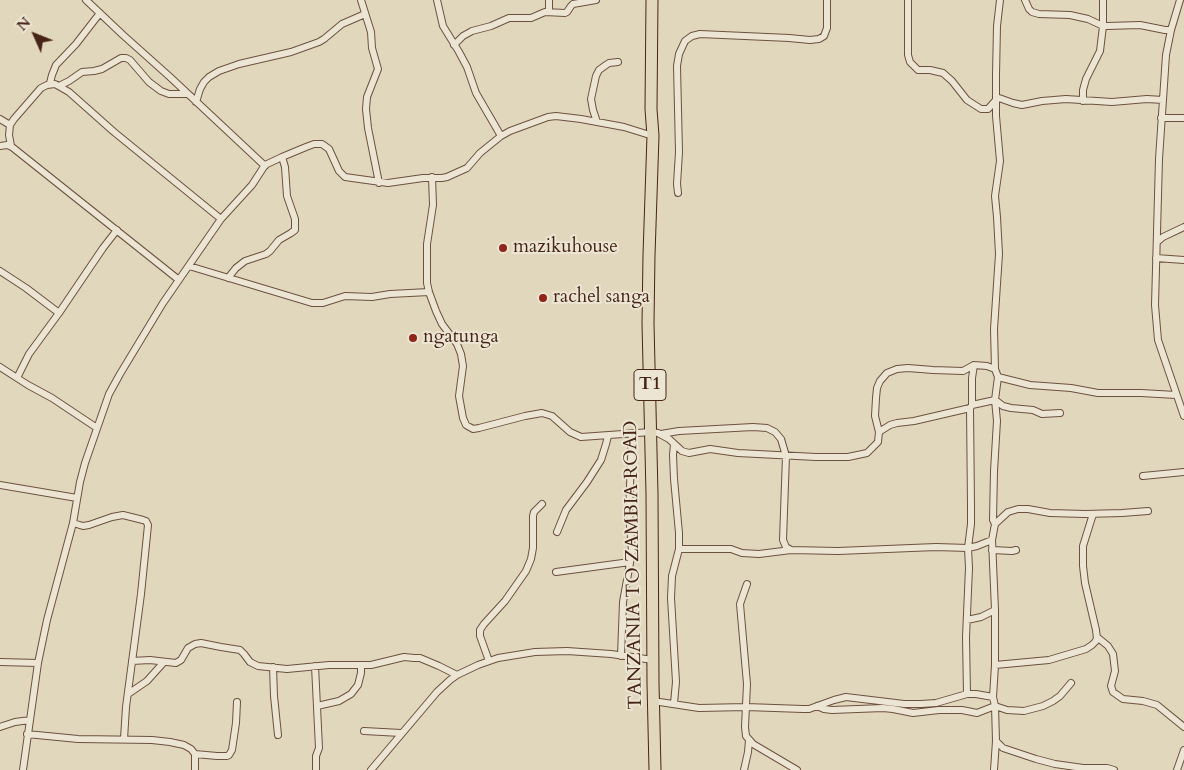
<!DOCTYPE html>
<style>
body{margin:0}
#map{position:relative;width:1184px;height:770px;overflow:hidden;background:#e1d7bc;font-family:Cardo,serif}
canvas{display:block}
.north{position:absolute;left:10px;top:10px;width:50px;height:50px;-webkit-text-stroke:4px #ece5d3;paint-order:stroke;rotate:314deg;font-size:14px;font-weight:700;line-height:20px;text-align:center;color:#462416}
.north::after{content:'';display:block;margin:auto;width:18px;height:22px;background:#462416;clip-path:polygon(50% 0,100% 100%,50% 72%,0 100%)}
</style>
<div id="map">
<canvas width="1184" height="770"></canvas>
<div class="north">N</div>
</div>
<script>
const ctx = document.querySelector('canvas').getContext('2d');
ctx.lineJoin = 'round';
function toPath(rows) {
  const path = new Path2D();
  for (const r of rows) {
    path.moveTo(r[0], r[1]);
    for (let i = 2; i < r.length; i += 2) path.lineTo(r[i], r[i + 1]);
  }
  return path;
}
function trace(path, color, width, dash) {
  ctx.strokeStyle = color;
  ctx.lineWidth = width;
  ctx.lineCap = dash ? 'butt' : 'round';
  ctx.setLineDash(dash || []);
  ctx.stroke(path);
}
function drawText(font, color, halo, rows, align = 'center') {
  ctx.font = font + ' Cardo,serif';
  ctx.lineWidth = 4;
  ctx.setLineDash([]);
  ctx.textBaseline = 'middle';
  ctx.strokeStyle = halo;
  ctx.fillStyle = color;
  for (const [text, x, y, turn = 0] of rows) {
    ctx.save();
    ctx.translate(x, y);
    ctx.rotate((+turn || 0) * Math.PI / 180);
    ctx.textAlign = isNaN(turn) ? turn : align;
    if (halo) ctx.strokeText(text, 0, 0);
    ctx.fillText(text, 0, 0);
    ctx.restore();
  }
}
const street = toPath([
 [86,0,123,35,170,77,265,166],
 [361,0,371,32,372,48,378,69,367,97,366,109,368,128,379,183],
 [437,0,443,26,459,52,467,67,476,93,501,136],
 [549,0,549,11],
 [908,0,908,55,910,62,918,70,930,70,943,73,952,81,967,100,981,109,988,109,996,100,999,98,1013,103,1022,105,1042,101,1066,99,1112,102,1147,99,1163,100],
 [1025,0,1029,9,1032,12,1039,14,1070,15,1088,19,1103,26,1107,26,1140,25,1165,30,1171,30],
 [1180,0,1171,30,1166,55,1159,159,1155,305,1158,340,1184,416],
 [454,45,463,36,472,31,491,26,509,18,531,18,545,12,565,13,567,12,571,6,573,4,596,0],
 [50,83,52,75,56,65,76,44,100,13],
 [59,86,69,81,82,72,94,71,102,69,121,58,126,58,130,60,149,82,161,91,169,94,188,94],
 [1083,101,1083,90,1086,79,1100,51,1103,26,1103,0],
 [196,102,200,89,204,82,209,77,219,71,239,64,291,52,319,42,324,39,342,24,365,14],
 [1161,118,1184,118],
 [0,119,10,125],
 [597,122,593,110,591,99,596,76,599,70,606,65,609,63,618,62],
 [0,146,7,145,12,147,179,280],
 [11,146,9,135,10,125,14,119,41,88,47,85,55,84,69,92,114,132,221,219],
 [432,177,433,205,427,244,427,283,429,292,436,311,442,324,457,344,461,354,463,366,459,396,463,418,466,425,473,429,479,428,525,416,542,413,552,416,570,432,581,437,651,432,658,433,669,439,682,451,689,453,710,449,738,453,816,457,848,457,867,453,878,442,879,432,875,416,876,398,877,388,880,381,887,373,897,369,908,368,933,370,963,371,974,365,987,366,995,369],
 [678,193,677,184,679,152,677,66,679,54,685,41,692,36,700,34,789,38,810,40,819,39,824,36,827,28,827,0],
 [1157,242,1163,237,1184,227],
 [1156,258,1184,260],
 [189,266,312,303,323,303,345,296,372,297,390,294,429,292],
 [0,271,26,288,59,313],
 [228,278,236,268,245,261,266,254,270,251,279,240,291,233,295,230,295,219,287,196,285,167,282,157],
 [0,367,28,385,52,398,97,428],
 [998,377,1030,385,1071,388,1098,393,1141,393,1176,395],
 [17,378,29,354,59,313,103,248,117,230],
 [972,405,972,378,974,365],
 [879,432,890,425,897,423,914,421,970,408,972,405,995,400,1003,406,1011,408,1033,410,1042,414,1060,413],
 [661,434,679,431,753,427,767,428,775,432,781,439,786,456,783,540,786,547,791,550,838,551,936,547,968,548,977,546,992,540],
 [674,444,673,455,674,479,679,533,679,549,672,576,671,598,676,682,674,703],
 [1143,476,1184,472],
 [0,485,77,498],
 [73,523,83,526,89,525,112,517,123,515,143,520,146,521,148,525,141,594,126,707,124,739],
 [995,524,1008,512,1018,509,1028,509,1050,513,1085,514,1122,513,1148,511],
 [557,532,566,510,587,482,601,460,606,444,608,436],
 [679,549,731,549,742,553,759,554,791,550],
 [992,550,1012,551,1016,550],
 [556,572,630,562],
 [747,584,740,604,747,684,745,727,746,736,753,744,797,770],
 [967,620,981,617,995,610],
 [1097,637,1108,646,1113,654,1115,671,1111,686,1113,692,1123,699,1143,701,1157,705,1184,727],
 [621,656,623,602,632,552,629,512,632,434],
 [132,661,150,660,176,663,181,660,188,648,195,644,201,643,221,647,240,650,244,654,250,662,258,666,287,669,329,665,371,665,404,657,414,658,420,658,439,666,457,675],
 [489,661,480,636,480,630,484,624,505,601,526,571,531,559,533,548,533,516,534,512,542,504],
 [0,662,38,663],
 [995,665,1049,660,1086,649,1092,645,1095,642,1097,639,1096,630,1085,583,1083,566,1083,546,1093,514],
 [315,666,319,748,316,756,316,770],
 [273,667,274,696,278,735],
 [128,694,147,681,164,662],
 [967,694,966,637,969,568,968,548,971,524,971,506,970,408],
 [653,701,699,708,746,707,803,709,809,709,834,700,846,697,904,704,921,704,936,703,967,694,976,694,993,697],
 [317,706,339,701,351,694,358,685,361,673,361,665],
 [817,706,824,709,832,710,883,708,893,709,913,713,939,710,962,710,977,713,995,706,1007,710,1024,711,1043,706,1053,701,1060,696,1071,683],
 [0,727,15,722,30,720],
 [364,731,401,733],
 [27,734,78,739,152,740,170,742,184,745,191,749,195,754,195,770],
 [996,741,1003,748,1036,759,1055,764,1083,768,1107,768,1114,770],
 [195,754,217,756,227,756,229,755,232,750,236,723,237,702],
 [23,770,38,663,47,620,73,523,80,482,85,463,109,394,120,374,163,303,194,258,221,219,252,185,265,165,282,157,306,147,314,144,322,144,329,149,339,171,345,177,388,183,423,178,442,178,447,177,467,168,480,153,501,136,510,131,548,117,556,116,581,119,624,127,653,136],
 [371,770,437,692,450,680,457,675,478,665,498,658,535,652,567,651,611,654,653,660],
 [744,770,748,752,749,740],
 [994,770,996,741,995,706,993,697,995,665,995,610,992,540,995,524,993,520,994,471,997,421,995,400,998,377,995,369,994,329,999,254,997,217,995,196,1000,161,996,116,996,75,997,26,1000,0],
 [1177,770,1184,750]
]);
const highway = toPath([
 [652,0,651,109,653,136,649,255,648,323,652,494,653,683,655,770]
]);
trace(street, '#6d5140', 8);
trace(highway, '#462416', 13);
trace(street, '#ece5d3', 6);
trace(highway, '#e1d7bc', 11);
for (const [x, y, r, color] of [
 [503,248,5,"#8f2418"],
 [543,298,5,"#8f2418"],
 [413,338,5,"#8f2418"]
]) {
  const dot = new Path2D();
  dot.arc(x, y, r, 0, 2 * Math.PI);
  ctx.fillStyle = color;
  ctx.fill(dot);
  trace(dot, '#ece5d3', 2);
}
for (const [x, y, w] of [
 [650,385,32]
]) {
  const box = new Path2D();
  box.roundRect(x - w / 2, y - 15.5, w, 31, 4);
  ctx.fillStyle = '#ece5d3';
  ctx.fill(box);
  trace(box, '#462416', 1);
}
drawText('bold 18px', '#462416', null, [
 ["T1",650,385]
]);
drawText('19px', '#462416', '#ece5d3', [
 ["mazikuhouse",513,248],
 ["rachel sanga",553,298],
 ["ngatunga",423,338]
], 'left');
drawText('19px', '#462416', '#ece5d3', [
 ["TANZANIA TO ZAMBIA ROAD",634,565,-91]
]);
</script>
